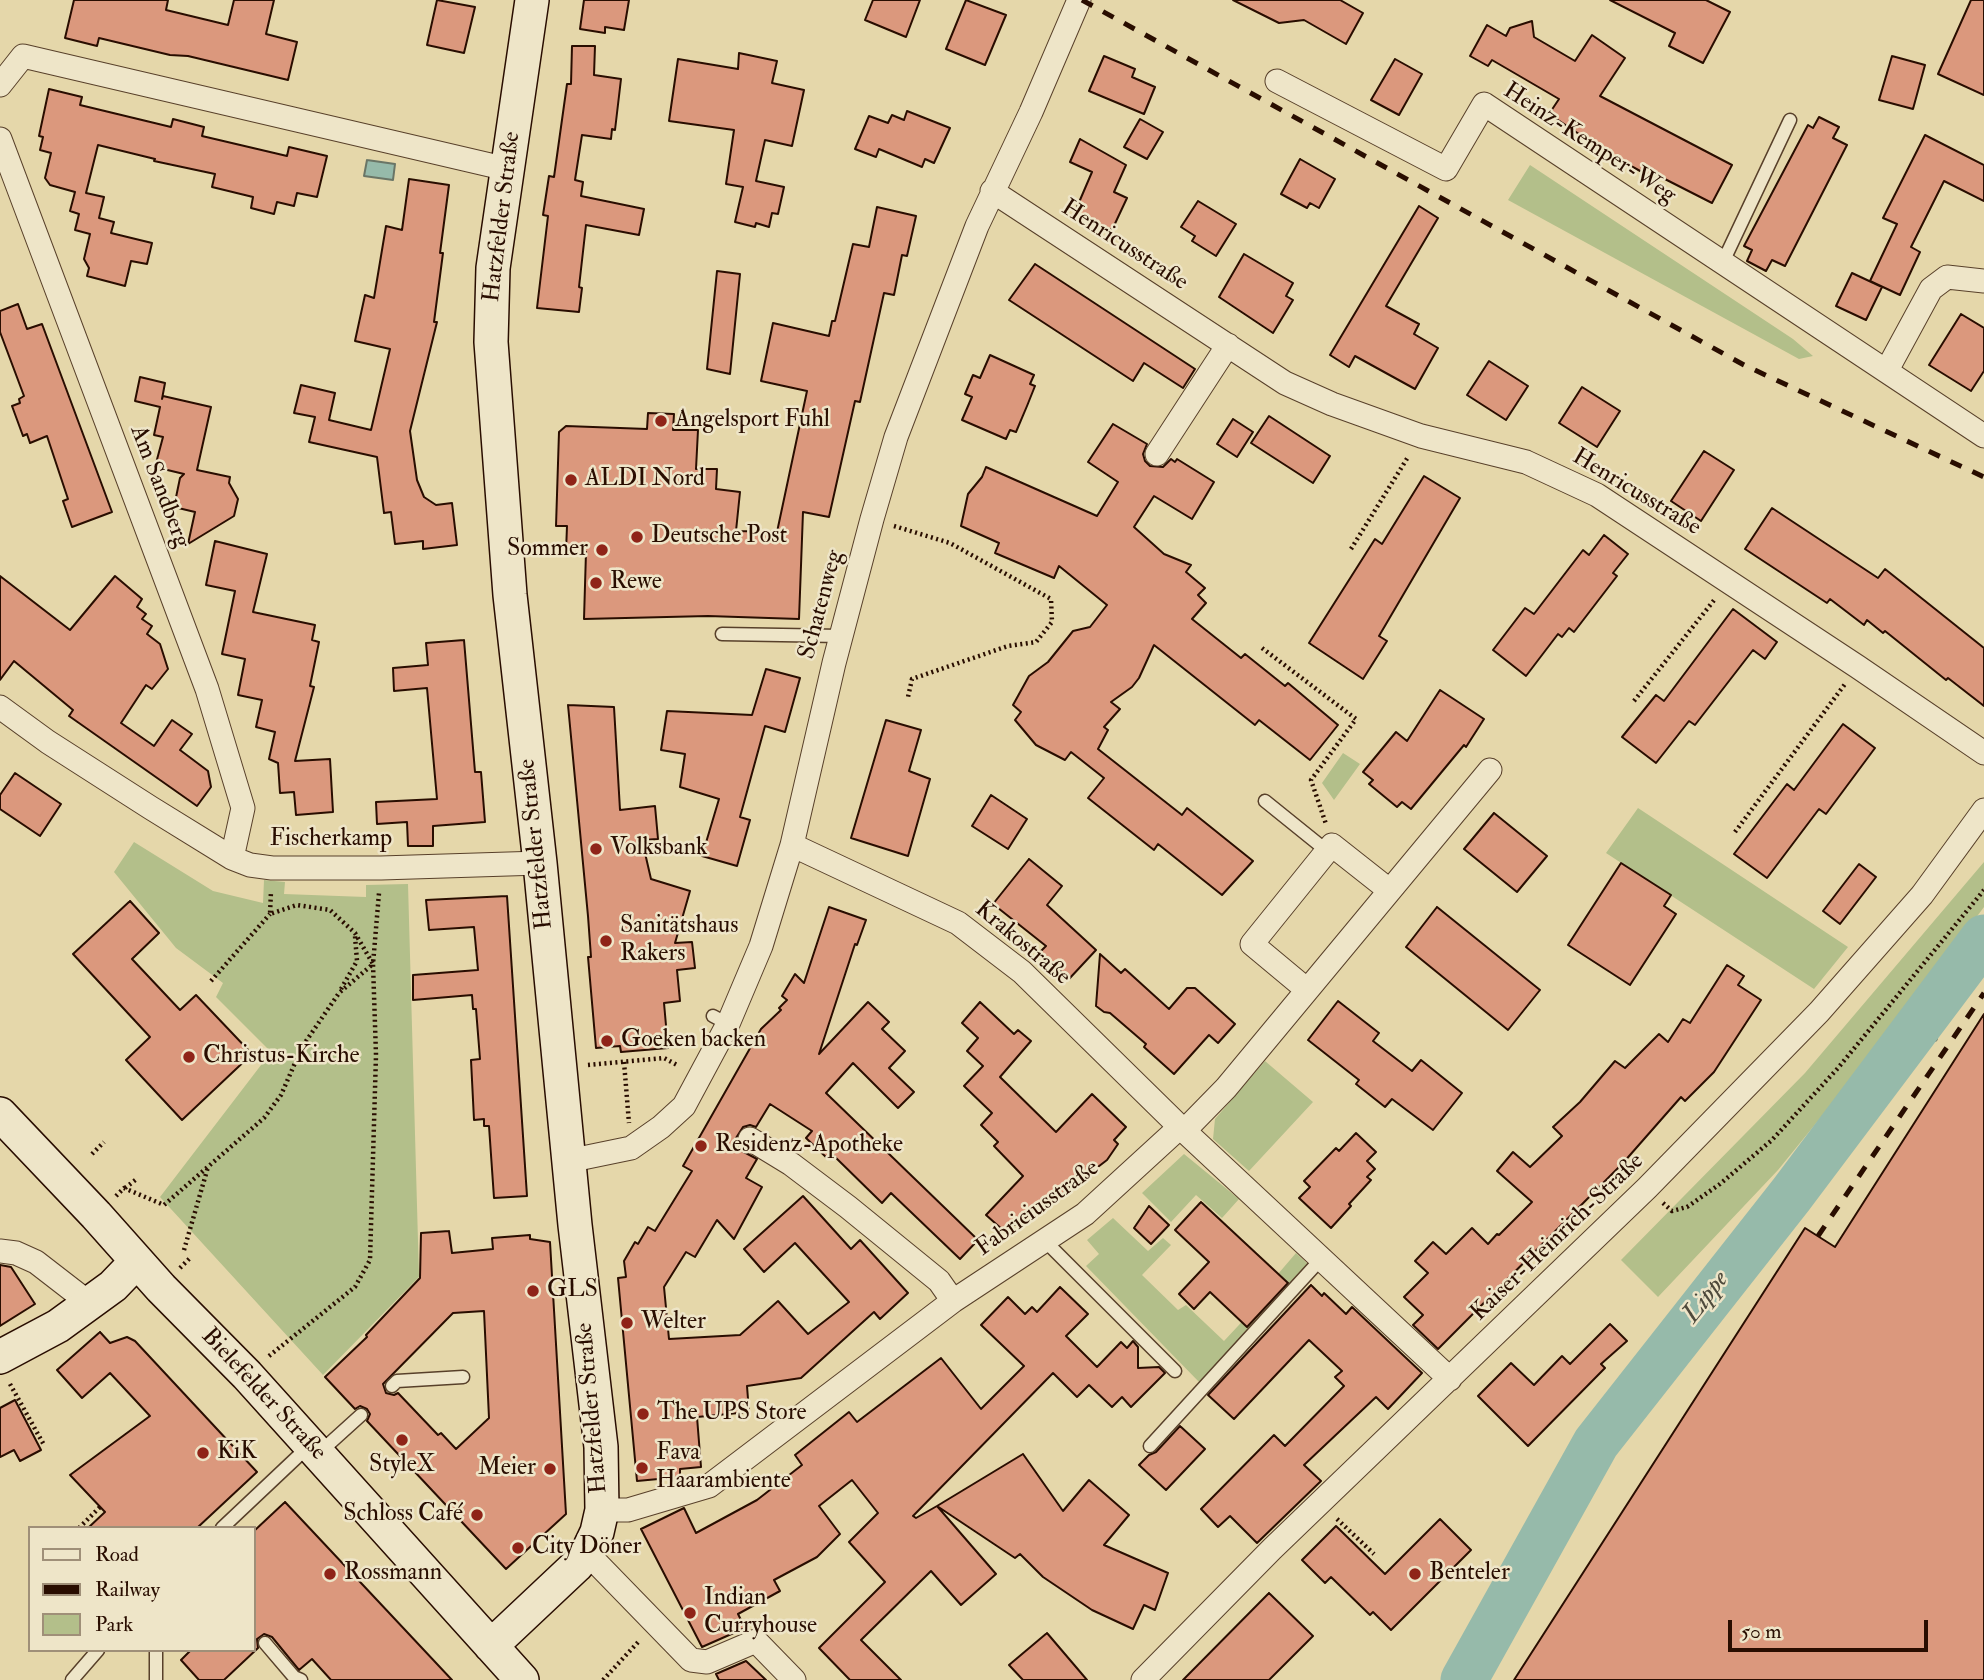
<!DOCTYPE html>
<meta charset="utf-8">
<style>
body{margin:0}
#map{position:relative;width:1984px;height:1680px;overflow:hidden;background:#e5d7aa;font-family:"IM FELL Double Pica",serif}
canvas{display:block}
.legend{position:absolute;left:28px;top:1526px;width:228px;height:126px;box-sizing:border-box;background:#eee5c8;border:2px solid #9f8f78;margin:0;padding:9px 12px;list-style:none;font-size:21px;color:#290d00}
.legend li{display:flex;align-items:center;gap:14px;height:35px}
.legend b{width:35px;border:2px solid #9f8f78}
.scale{position:absolute;left:1728px;top:1620px;width:200px;height:32px;box-sizing:border-box;border:4px solid #290d00;border-top:0;padding-left:9px;font-size:21px;line-height:24px;white-space:nowrap;color:#290d00;-webkit-text-stroke:5px #eee5c8;paint-order:stroke}
</style>
<div id="map">
<canvas width="1984" height="1680"></canvas>
<ul class="legend">
<li><b style="height:9px;background:#eee5c8"></b>Road</li>
<li><b style="height:9px;background:#290d00"></b>Railway</li>
<li><b style="height:19px;background:#b3bf8a"></b>Park</li>
</ul>
<div class="scale">50 m</div>
</div>
<script>
const ctx = document.querySelector('canvas').getContext('2d');
ctx.lineJoin = 'round';
function fillPath(path, color) {
  ctx.fillStyle = color;
  ctx.fill(path, 'evenodd');
}
function toPath(rows) {
  const path = new Path2D();
  for (const r of rows) {
    path.moveTo(r[0], r[1]);
    for (let i = 2; i < r.length; i += 2) path.lineTo(r[i], r[i + 1]);
  }
  return path;
}
function trace(path, color, width, dash) {
  ctx.strokeStyle = color;
  ctx.lineWidth = width;
  ctx.lineCap = dash ? 'butt' : 'round';
  ctx.setLineDash(dash || []);
  ctx.stroke(path);
}
function drawText(font, color, halo, rows, align = 'center') {
  ctx.font = font + ' "IM FELL Double Pica",serif';
  ctx.lineWidth = 5;
  ctx.setLineDash([]);
  ctx.textBaseline = 'middle';
  ctx.strokeStyle = halo;
  ctx.fillStyle = color;
  for (const [text, x, y, turn = 0] of rows) {
    ctx.save();
    ctx.translate(x, y);
    ctx.rotate((+turn || 0) * Math.PI / 180);
    ctx.textAlign = isNaN(turn) ? turn : align;
    if (halo) ctx.strokeText(text, 0, 0);
    ctx.fillText(text, 0, 0);
    ctx.restore();
  }
}
fillPath(toPath([
 [1530,165,1793,339,1813,356,1799,359,1508,200],
 [1343,753,1360,764,1334,800,1322,783],
 [1638,808,1848,947,1814,989,1606,853],
 [134,842,213,891,263,903,264,880,285,882,284,894,366,897,366,885,408,884,419,1277,323,1375,160,1197,271,1052,216,997,223,983,176,948,114,872],
 [1984,862,1984,907,1891,1031,1778,1170,1658,1297,1621,1260,1805,1073],
 [1265,1061,1313,1102,1249,1171,1213,1139,1215,1119],
 [1184,1154,1239,1199,1222,1218,1196,1195,1171,1222,1142,1193],
 [1113,1218,1148,1251,1163,1238,1171,1245,1142,1275,1178,1310,1186,1305,1224,1341,1265,1297,1271,1303,1285,1289,1286,1281,1278,1274,1296,1253,1309,1265,1200,1383,1086,1266,1099,1254,1087,1240]
]), '#b3bf8a');
const water = toPath([
 [367,160,395,164,393,180,364,176,367,160]
]);
fillPath(water, '#96baaa');
trace(water, '#6a7566', 2);
trace(toPath([
 [1913,1034,1934,1038]
]), '#6a7566', 8);
trace(toPath([
 [1464,1680,1596,1443,1791,1195,1984,938]
]), '#96baaa', 47);
const building = toPath([
 [74,0,168,0,166,10,228,25,234,0,274,0,266,34,297,42,288,80,188,56,170,55,99,38,97,46,65,38,74,0],
 [437,0,475,7,464,53,427,45,437,0],
 [584,0,629,0,624,30,605,27,605,33,580,29,584,0],
 [873,0,920,0,906,37,865,20,873,0],
 [966,0,1006,15,985,65,946,49,966,0],
 [1233,0,1340,0,1363,13,1346,44,1304,20,1279,23,1233,0],
 [1610,0,1706,0,1730,12,1703,63,1669,46,1675,33,1610,0],
 [1971,0,1984,0,1984,95,1938,74,1971,0],
 [1532,21,1534,37,1575,61,1592,35,1625,58,1600,96,1732,165,1712,203,1655,174,1653,178,1609,154,1549,114,1559,99,1492,60,1488,66,1470,56,1487,25,1506,36,1510,28,1532,21],
 [572,46,595,46,594,75,621,79,615,130,612,129,611,139,582,135,575,180,583,182,581,196,644,209,639,235,586,225,579,287,582,288,579,312,537,308,548,216,543,215,549,176,554,177,567,84,571,84,572,46],
 [739,53,777,61,772,83,804,90,792,146,765,140,756,181,784,187,778,214,772,213,769,227,756,223,755,227,735,222,743,187,726,184,734,130,669,121,678,59,738,69,739,53],
 [1104,56,1135,69,1132,77,1155,87,1144,114,1089,91,1104,56],
 [1892,56,1925,65,1913,109,1879,100,1892,56],
 [1395,59,1422,74,1399,115,1371,100,1395,59],
 [49,89,82,97,80,105,171,127,173,119,204,127,202,136,287,156,289,147,327,156,317,197,297,193,294,206,277,202,274,214,251,208,253,197,212,187,215,174,154,161,155,159,98,145,86,193,104,197,99,218,114,222,111,233,152,243,147,264,131,261,125,286,87,276,89,268,84,259,90,234,75,230,79,214,70,211,75,192,50,185,45,178,51,153,40,150,43,137,39,136,49,89],
 [907,111,950,128,934,163,925,159,922,167,879,149,876,157,855,149,869,116,888,123,892,115,904,120,907,111],
 [1819,117,1839,127,1833,138,1847,145,1785,266,1772,260,1766,271,1747,261,1752,250,1744,246,1808,125,1813,128,1819,117],
 [1140,119,1163,132,1147,159,1124,147,1140,119],
 [1925,135,1984,165,1984,201,1944,181,1911,247,1920,252,1900,295,1870,281,1897,224,1883,218,1925,135],
 [1080,139,1126,165,1114,192,1127,198,1112,230,1074,214,1092,172,1070,162,1080,139],
 [1300,159,1335,179,1319,208,1310,203,1307,208,1281,194,1300,159],
 [409,179,449,185,440,253,443,253,434,322,437,322,410,431,417,480,424,497,436,505,452,503,457,545,423,549,423,541,395,544,391,512,384,513,377,457,309,442,315,417,294,413,301,385,335,393,329,420,371,430,390,349,355,341,365,295,374,298,386,226,402,230,409,179],
 [1198,201,1236,224,1216,256,1192,241,1195,236,1181,227,1198,201],
 [1419,206,1438,218,1386,306,1419,324,1414,334,1438,348,1415,389,1355,356,1349,367,1330,355,1419,206],
 [877,207,916,216,907,256,902,255,894,295,884,293,860,402,855,401,829,517,803,512,799,619,708,616,584,619,586,552,566,552,567,526,556,526,559,432,566,426,647,429,648,413,674,414,673,430,698,430,696,469,717,469,716,489,740,492,736,531,777,532,807,391,761,381,773,323,829,336,832,321,835,321,853,244,869,247,877,207],
 [1244,254,1293,283,1286,296,1293,300,1273,333,1219,297,1244,254],
 [1035,264,1195,369,1183,388,1144,363,1133,381,1009,300,1035,264],
 [717,271,740,274,730,374,707,369,717,271],
 [1852,273,1882,287,1866,320,1836,306,1852,273],
 [18,304,27,329,42,324,112,512,72,527,63,501,68,499,47,436,30,443,27,434,23,436,12,406,20,403,19,399,24,396,0,332,0,311,18,304],
 [1961,314,1984,328,1984,371,1971,391,1929,365,1961,314],
 [990,355,1034,375,1030,384,1035,386,1027,406,1016,432,1010,430,1006,439,962,420,972,397,965,394,973,375,980,378,990,355],
 [1489,361,1528,386,1506,420,1467,395,1489,361],
 [140,377,165,383,162,399,163,396,211,407,197,470,230,477,229,483,238,499,234,516,188,544,195,512,174,507,180,478,184,474,155,467,163,437,154,435,160,407,135,401,140,377],
 [1582,387,1620,411,1597,447,1559,423,1582,387],
 [1269,416,1330,456,1313,483,1251,443,1269,416],
 [1233,419,1253,432,1237,457,1217,444,1233,419],
 [1113,424,1147,444,1143,454,1145,461,1150,466,1163,467,1171,459,1175,462,1177,459,1214,482,1192,519,1154,496,1134,527,1164,554,1191,565,1186,572,1205,588,1198,595,1206,603,1192,619,1241,658,1245,654,1285,686,1288,683,1338,725,1310,760,1259,720,1255,725,1154,645,1139,678,1132,687,1111,702,1120,709,1104,727,1108,730,1098,749,1182,815,1187,808,1253,861,1222,895,1158,844,1154,850,1088,798,1104,778,1071,752,1065,760,1036,745,1015,720,1021,712,1013,705,1029,676,1048,662,1073,631,1090,627,1107,605,1059,566,1054,578,995,553,999,543,961,526,968,494,982,477,986,467,1097,516,1118,482,1088,462,1113,424],
 [1704,451,1734,470,1701,521,1671,501,1704,451],
 [1424,476,1460,498,1379,636,1387,641,1363,679,1309,643,1375,539,1382,544,1424,476],
 [1772,508,1878,578,1885,569,1984,648,1984,706,1948,678,1946,680,1885,631,1883,633,1867,620,1864,625,1830,599,1827,603,1745,549,1772,508],
 [1604,535,1628,554,1613,573,1617,576,1574,632,1569,628,1562,637,1558,634,1526,676,1493,650,1525,608,1534,614,1583,550,1589,555,1604,535],
 [215,541,267,554,253,612,315,625,312,640,319,642,310,686,314,687,295,761,330,759,333,812,296,815,294,792,280,793,278,763,269,759,275,732,256,727,262,700,238,695,245,659,222,654,235,591,206,585,215,541],
 [0,576,70,630,115,576,142,599,137,607,146,614,142,619,152,626,147,634,160,644,168,669,152,689,146,685,121,723,154,746,172,720,192,734,180,750,208,771,211,787,197,806,69,716,73,710,14,661,0,680,0,576],
 [1733,609,1777,642,1765,659,1753,650,1695,725,1689,721,1656,763,1622,737,1656,695,1664,701,1733,609],
 [464,640,475,772,481,772,485,822,433,826,433,846,408,846,407,822,377,824,376,802,437,799,427,688,394,691,393,668,428,665,426,643,464,640],
 [766,669,800,678,785,732,765,726,740,817,750,820,737,866,702,856,719,799,680,787,685,754,661,750,667,711,752,715,766,669],
 [1440,690,1484,719,1466,747,1464,745,1411,809,1402,802,1397,807,1369,784,1373,780,1363,772,1396,732,1407,741,1440,690],
 [568,705,614,707,620,810,655,806,658,839,642,840,651,879,690,891,675,943,692,942,695,968,677,970,680,1001,664,1003,668,1048,621,1052,620,1046,596,1048,588,957,591,957,588,916,568,705],
 [886,720,921,730,909,771,930,779,908,856,851,838,886,720],
 [1843,724,1875,748,1826,814,1819,809,1767,878,1734,854,1787,784,1794,790,1843,724],
 [15,773,61,804,40,836,0,809,0,795,15,773],
 [991,795,1027,819,1008,849,972,826,991,795],
 [1494,813,1547,856,1517,892,1464,849,1494,813],
 [1029,859,1062,886,1047,905,1096,950,1069,979,1040,952,1046,946,993,904,1029,859],
 [1621,863,1671,895,1664,906,1676,914,1630,985,1568,945,1621,863],
 [1859,864,1876,877,1840,924,1823,911,1859,864],
 [507,896,527,1196,494,1198,489,1126,484,1126,484,1119,474,1120,471,1060,480,1059,476,1009,473,1009,472,995,413,1000,413,975,478,970,474,927,429,930,426,900,507,896],
 [130,901,159,933,132,959,180,1010,196,995,252,1054,182,1120,126,1060,150,1037,73,954,130,901],
 [829,907,866,920,857,945,855,944,819,1054,868,1002,889,1022,882,1029,905,1051,889,1068,914,1092,898,1108,853,1063,826,1093,978,1240,960,1259,891,1193,882,1203,832,1154,828,1159,806,1138,812,1131,770,1104,756,1127,750,1125,743,1127,736,1138,737,1145,742,1151,757,1159,746,1178,762,1187,734,1239,717,1220,695,1257,686,1252,664,1287,669,1339,740,1335,778,1301,808,1334,849,1302,795,1243,764,1272,744,1249,803,1196,851,1249,860,1240,908,1293,880,1319,874,1312,801,1378,747,1386,749,1412,697,1417,701,1467,680,1469,680,1477,637,1481,618,1278,626,1277,624,1261,635,1242,638,1244,648,1227,655,1231,692,1171,683,1166,761,1029,781,1010,779,1008,787,1000,782,996,795,974,804,983,829,907],
 [1437,907,1540,990,1508,1030,1406,947,1437,907],
 [1100,954,1121,973,1125,969,1169,1009,1187,988,1195,988,1235,1024,1218,1043,1209,1035,1174,1074,1144,1047,1146,1044,1110,1013,1104,1012,1096,1006,1100,954],
 [1727,965,1744,976,1738,985,1761,1000,1714,1072,1685,1101,1681,1097,1623,1163,1438,1349,1413,1325,1423,1315,1404,1297,1428,1273,1415,1261,1433,1242,1446,1254,1472,1228,1488,1244,1497,1234,1499,1235,1532,1202,1497,1171,1513,1152,1530,1167,1562,1136,1553,1127,1580,1102,1615,1061,1625,1068,1659,1034,1668,1042,1683,1019,1690,1023,1727,965],
 [1338,1001,1379,1033,1373,1041,1412,1071,1421,1060,1462,1093,1433,1130,1392,1099,1385,1107,1356,1084,1359,1080,1308,1040,1338,1001],
 [980,1002,1014,1034,1018,1030,1031,1041,1000,1077,1056,1132,1092,1094,1126,1127,1114,1140,1118,1144,1107,1160,1077,1183,1075,1181,1058,1199,1051,1193,1025,1218,1023,1216,1015,1225,1012,1222,1004,1231,986,1215,1023,1176,994,1146,998,1142,981,1125,992,1113,964,1086,983,1066,967,1051,978,1038,962,1023,980,1002],
 [1984,1014,1984,1680,1514,1680,1805,1228,1835,1247,1984,1014],
 [1356,1133,1376,1152,1367,1161,1375,1169,1367,1177,1371,1180,1349,1204,1351,1206,1331,1228,1299,1198,1310,1187,1304,1181,1336,1148,1339,1151,1356,1133],
 [1201,1202,1288,1283,1247,1327,1210,1292,1194,1309,1179,1294,1209,1262,1175,1230,1201,1202],
 [1149,1206,1169,1225,1151,1244,1134,1228,1149,1206],
 [449,1231,452,1253,493,1249,492,1238,530,1235,530,1239,550,1242,566,1514,506,1569,367,1421,370,1414,367,1409,360,1406,355,1409,325,1377,367,1337,366,1335,420,1278,421,1233,449,1231],
 [484,1311,489,1418,456,1449,441,1433,438,1435,398,1393,394,1395,386,1393,383,1384,453,1313,484,1311],
 [0,1265,11,1267,35,1304,0,1326,0,1265],
 [1311,1285,1322,1296,1324,1293,1346,1314,1352,1307,1422,1373,1388,1409,1376,1397,1304,1465,1321,1481,1257,1543,1230,1516,1218,1527,1201,1509,1274,1435,1285,1446,1344,1386,1335,1377,1342,1371,1309,1340,1234,1419,1208,1395,1311,1285],
 [1060,1287,1088,1314,1066,1336,1097,1367,1121,1342,1127,1348,1133,1341,1138,1347,1138,1368,1159,1367,1165,1373,1131,1407,1122,1397,1112,1407,1089,1385,1077,1397,1053,1373,913,1516,916,1518,937,1506,996,1574,961,1605,931,1571,861,1640,901,1680,850,1680,819,1648,885,1582,849,1542,878,1513,852,1480,819,1506,840,1534,817,1557,774,1580,780,1591,738,1614,745,1628,702,1647,641,1529,684,1508,696,1533,757,1500,802,1465,795,1455,849,1412,857,1422,941,1358,981,1409,1024,1366,981,1325,1008,1297,1025,1314,1032,1307,1037,1312,1060,1287],
 [1610,1324,1627,1341,1601,1364,1605,1368,1528,1446,1478,1396,1511,1363,1534,1385,1562,1356,1570,1364,1610,1324],
 [100,1332,110,1343,127,1337,135,1341,257,1472,197,1528,88,1528,105,1512,70,1475,150,1416,110,1373,82,1398,57,1370,100,1332],
 [15,1400,41,1450,20,1461,14,1450,0,1457,0,1408,15,1400],
 [1180,1426,1205,1449,1166,1490,1139,1465,1149,1455,1156,1452,1180,1426],
 [1023,1454,1063,1511,1089,1480,1129,1515,1104,1545,1168,1573,1155,1610,1144,1605,1133,1629,1092,1610,1043,1577,1020,1554,1015,1558,937,1506,1023,1454],
 [285,1502,377,1600,452,1680,331,1680,312,1659,299,1670,272,1637,264,1634,257,1639,258,1648,224,1680,199,1680,181,1660,191,1650,254,1650,254,1531,285,1502],
 [1440,1519,1471,1550,1391,1630,1373,1612,1370,1615,1331,1577,1325,1583,1302,1560,1336,1526,1385,1574,1440,1519],
 [1269,1593,1313,1636,1269,1680,1183,1680,1269,1593],
 [1047,1633,1070,1660,1087,1680,1023,1680,1009,1665,1047,1633],
 [746,1661,766,1680,719,1680,716,1674,746,1661]
]);
fillPath(building, '#db987d');
trace(building, '#290d00', 2);
const lane = toPath([
 [1723,262,1790,120],
 [722,634,841,636],
 [1265,801,1327,851],
 [713,1016,728,1024],
 [1045,1241,1175,1371],
 [392,1386,397,1381,463,1377],
 [1150,1446,1322,1258],
 [319,1453,361,1415],
 [222,1528,310,1445],
 [265,1643,294,1677,301,1680],
 [72,1680,98,1650],
 [156,1680,156,1650]
]);
const street = toPath([
 [1277,81,1446,169,1484,104,1984,436],
 [0,85,23,56,507,169],
 [0,139,207,689,243,808,232,858],
 [992,191,1285,383,1332,404,1421,436,1526,462,1597,495,1858,667,1984,753],
 [1887,370,1931,289,1947,277,1984,281],
 [1157,454,1228,345],
 [0,707,48,742,151,808,232,858,250,865,272,868,381,868,540,863],
 [792,845,958,923,1022,972,1180,1127,1450,1379],
 [1306,989,1252,944,1327,851,1332,845,1389,890],
 [1184,1131,1226,1088,1490,770],
 [750,1139,791,1164,848,1207,939,1281,953,1301],
 [568,1161,631,1148,661,1127,684,1106,728,1024,761,946,792,845,834,663,872,519,896,437,977,226,1031,112,1079,0],
 [0,1251,16,1253,36,1262,89,1303],
 [602,1510,628,1510,709,1486,953,1301,1085,1214,1180,1127],
 [587,1553,691,1660,707,1662,756,1641,794,1680],
 [1143,1680,1272,1549,1647,1188,1819,1012,1922,895,1984,810]
]);
const secondary = toPath([
 [0,1114,96,1215,161,1288,247,1375,522,1680],
 [0,1357,58,1326,113,1286,137,1261],
 [491,1646,576,1566,587,1553,597,1532,602,1510,601,1447,575,1225,540,863,510,595,491,342,493,268,532,0]
]);
trace(lane, '#58402a', 15);
trace(street, '#58402a', 25);
trace(secondary, '#290d00', 36);
trace(toPath([
 [894,526,950,543,1051,599,1052,622,1036,642,1008,646,912,679,908,697],
 [1351,549,1408,457],
 [1262,648,1356,719,1311,780,1326,824],
 [1634,701,1715,599],
 [1735,832,1845,684],
 [211,981,270,914],
 [341,989,357,961,355,936],
 [624,1062,629,1123],
 [588,1065,664,1058,679,1066],
 [92,1154,104,1142],
 [125,1188,138,1178],
 [116,1196,124,1188,164,1205,264,1118,281,1095,302,1047,339,993,373,964,355,933,330,910,297,905,270,914,271,891],
 [1663,1203,1672,1211,1687,1207,1720,1184,1772,1140,1838,1068,1984,890],
 [184,1250,208,1167],
 [180,1268,190,1258],
 [269,1356,355,1287,370,1260,376,1055,373,964,379,893],
 [10,1384,44,1445],
 [1337,1519,1374,1554],
 [79,1528,100,1507],
 [603,1680,640,1640]
]), '#290d00', 4.5, [2, 3.5]);
trace(lane, '#eee5c8', 12);
trace(street, '#eee5c8', 23);
trace(secondary, '#eee5c8', 33);
trace(toPath([
 [1082,0,1744,365,1984,477],
 [1818,1236,1984,993]
]), '#290d00', 5, [12, 12]);
for (const [x, y, r, color] of [
 [661,421,7,"#8f2418"],
 [571,480,7,"#8f2418"],
 [637,537,7,"#8f2418"],
 [602,550,7,"#8f2418"],
 [596,583,7,"#8f2418"],
 [596,849,7,"#8f2418"],
 [606,941,7,"#8f2418"],
 [607,1041,7,"#8f2418"],
 [189,1057,7,"#8f2418"],
 [701,1146,7,"#8f2418"],
 [533,1291,7,"#8f2418"],
 [627,1323,7,"#8f2418"],
 [643,1414,7,"#8f2418"],
 [402,1440,7,"#8f2418"],
 [203,1453,7,"#8f2418"],
 [642,1468,7,"#8f2418"],
 [550,1469,7,"#8f2418"],
 [477,1515,7,"#8f2418"],
 [518,1548,7,"#8f2418"],
 [330,1574,7,"#8f2418"],
 [1415,1574,7,"#8f2418"],
 [690,1613,7,"#8f2418"]
]) {
  const dot = new Path2D();
  dot.arc(x, y, r, 0, 2 * Math.PI);
  ctx.fillStyle = color;
  ctx.fill(dot);
  trace(dot, '#eee5c8', 2.5);
}
drawText('24px', '#290d00', '#eee5c8', [
 ["Heinz-Kemper-Weg",1589,144,33],
 ["Hatzfelder Straße",503,217,-83],
 ["Henricusstraße",1124,246,33],
 ["Am Sandberg",159,487,69],
 ["Henricusstraße",1636,493,31],
 ["Schatenweg",822,605,-75],
 ["Fischerkamp",331,840],
 ["Hatzfelder Straße",537,844,-96],
 ["Krakostraße",1022,944,40],
 ["Fabriciusstraße",1038,1209,-36],
 ["Kaiser-Heinrich-Straße",1558,1238,-44],
 ["Bielefelder Straße",263,1395,47],
 ["Hatzfelder Straße",593,1408,-95]
]);
drawText('24px', '#290d00', '#eee5c8', [
 ["Angelsport Fuhl",675,421],
 ["ALDI Nord",585,480],
 ["Deutsche Post",651,537],
 ["Sommer",588,550,"right"],
 ["Rewe",610,583],
 ["Volksbank",610,849],
 ["Sanitätshaus",620,927],
 ["Rakers",620,955],
 ["Goeken backen",621,1041],
 ["Christus-Kirche",203,1057],
 ["Residenz-Apotheke",715,1146],
 ["GLS",547,1291],
 ["Welter",641,1323],
 ["The UPS Store",657,1414],
 ["KiK",217,1453],
 ["Fava",656,1454],
 ["Haarambiente",656,1482],
 ["StyleX",402,1466,"center"],
 ["Meier",536,1469,"right"],
 ["Schloss Café",463,1515,"right"],
 ["City Döner",532,1548],
 ["Rossmann",344,1574],
 ["Benteler",1429,1574],
 ["Indian",704,1599],
 ["Curryhouse",704,1627]
], 'left');
drawText('italic 26px', '#4f4a3c', '#eee5c8', [
 ["Lippe",1707,1298,-52]
]);
</script>
